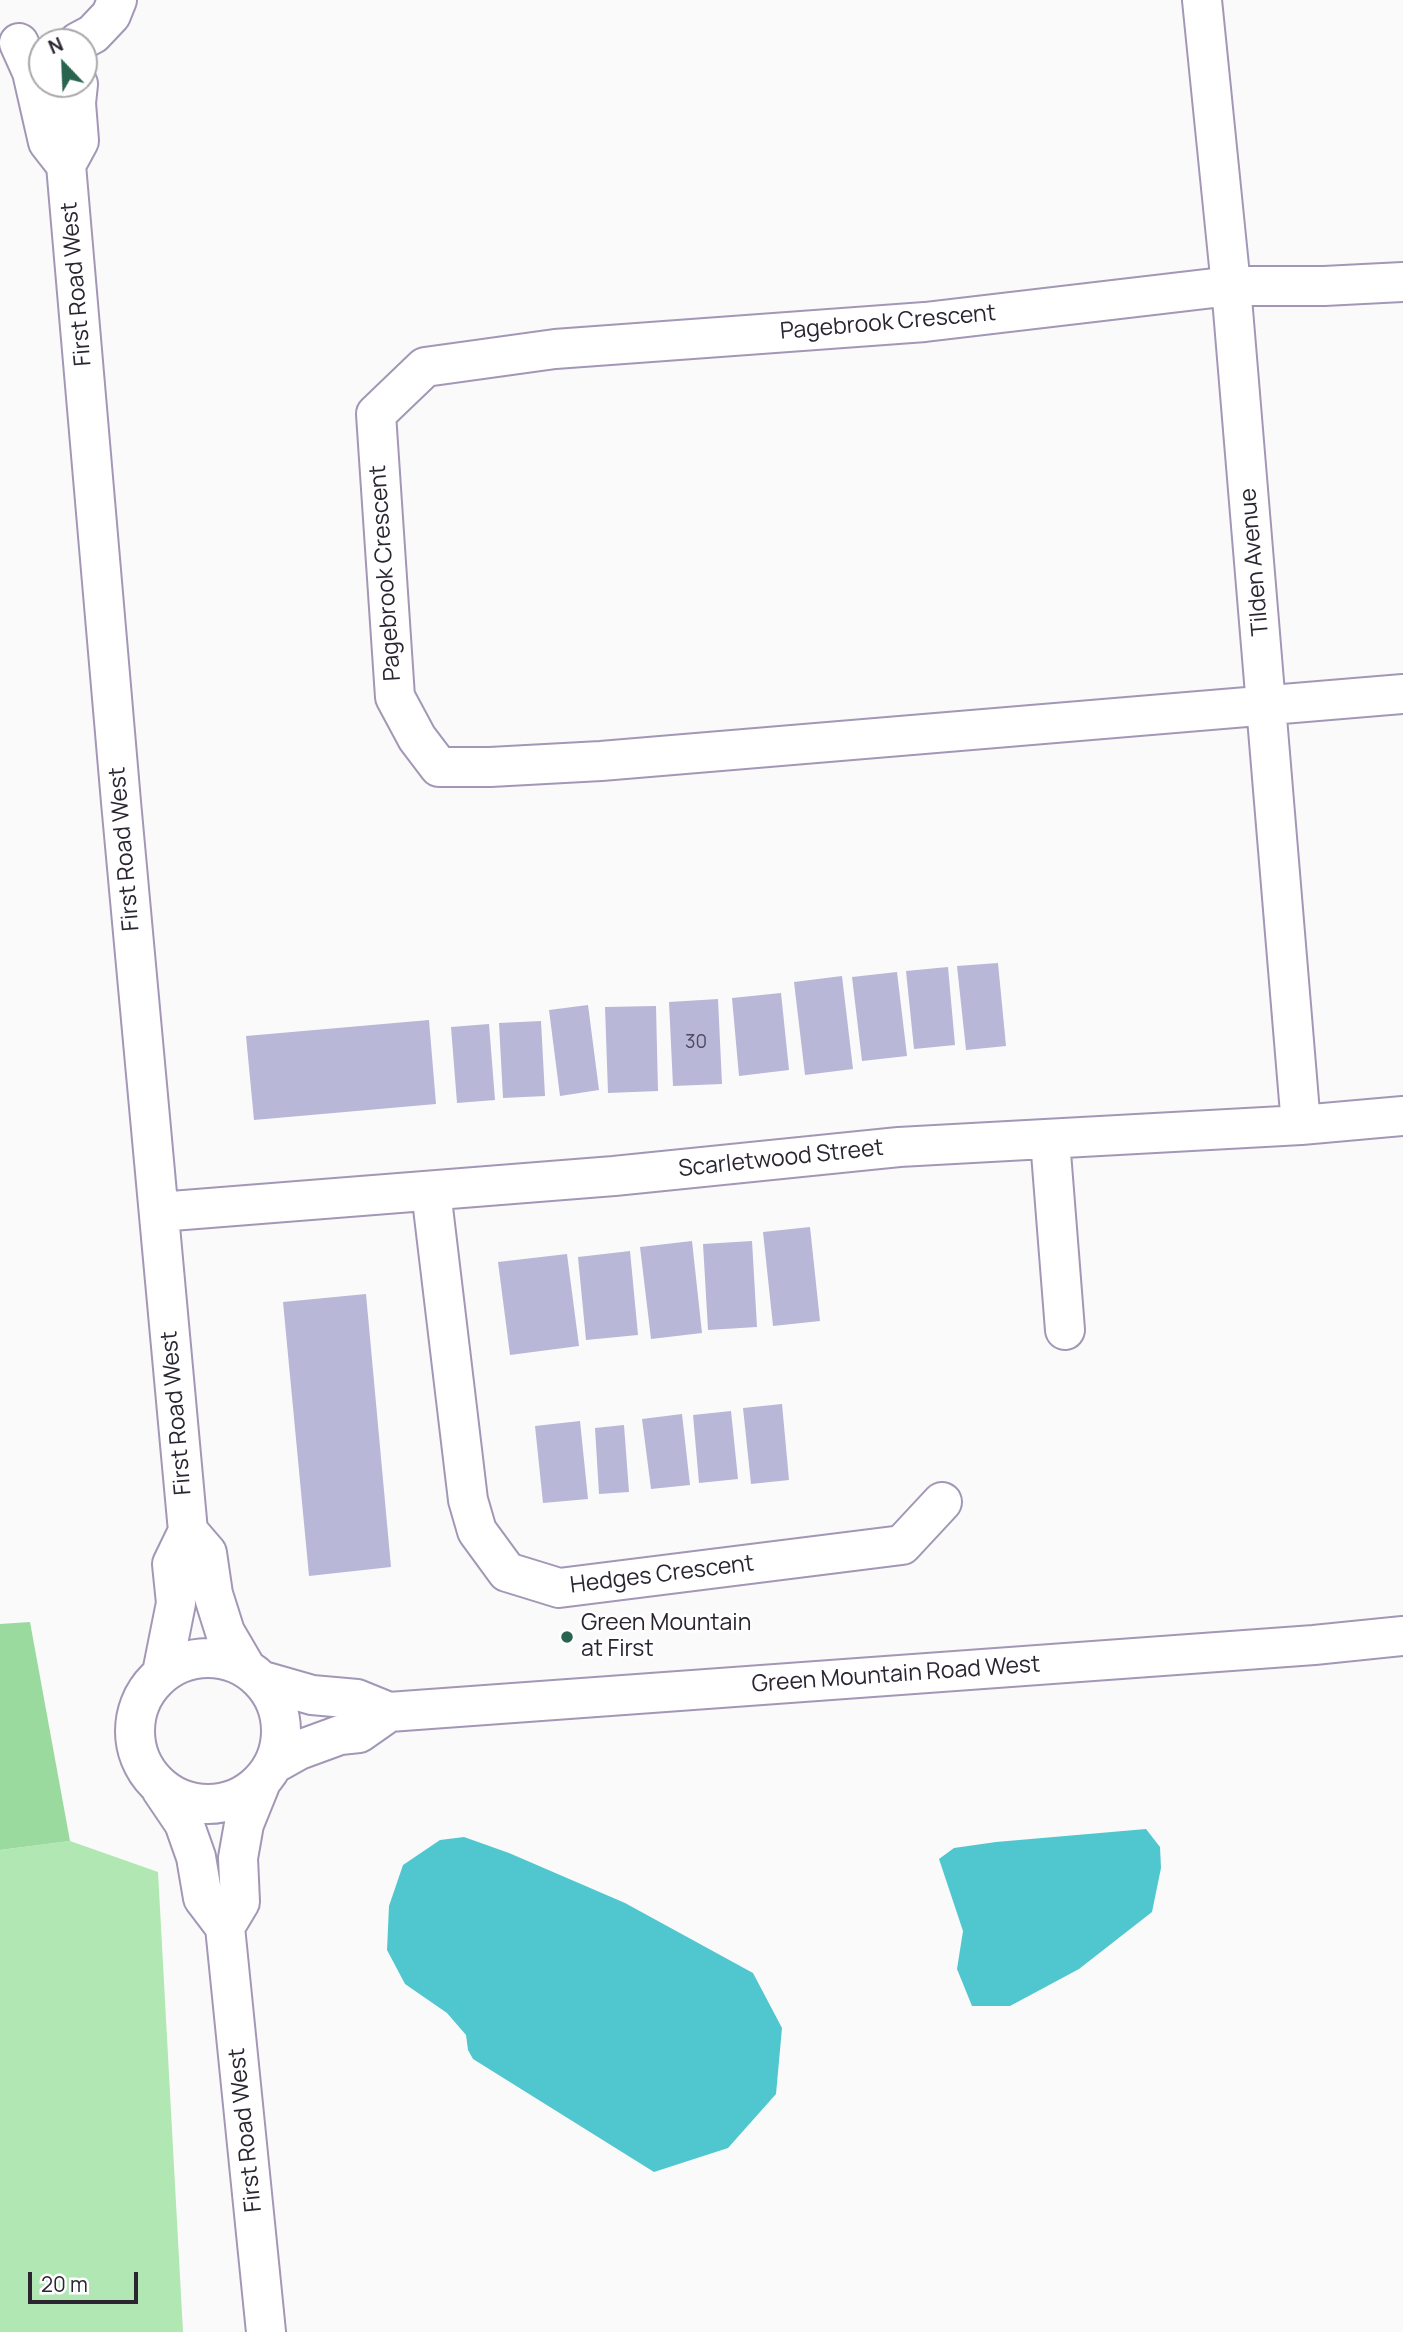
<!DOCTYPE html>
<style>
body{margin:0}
#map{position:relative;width:1403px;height:2332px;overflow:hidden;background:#fafafa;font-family:Manrope,sans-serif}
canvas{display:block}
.north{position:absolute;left:28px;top:28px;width:70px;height:70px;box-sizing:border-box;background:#fff;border:2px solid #aaa8ad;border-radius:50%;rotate:337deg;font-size:19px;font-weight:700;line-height:28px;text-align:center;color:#2a2531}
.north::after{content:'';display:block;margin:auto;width:24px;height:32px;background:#29644f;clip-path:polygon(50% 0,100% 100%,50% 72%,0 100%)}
.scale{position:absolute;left:28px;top:2272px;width:110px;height:32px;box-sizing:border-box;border:4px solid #2a2531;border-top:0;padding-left:9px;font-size:21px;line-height:24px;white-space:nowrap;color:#2a2531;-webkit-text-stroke:5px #fff;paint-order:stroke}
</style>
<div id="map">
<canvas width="1403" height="2332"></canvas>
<div class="north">N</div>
<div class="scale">20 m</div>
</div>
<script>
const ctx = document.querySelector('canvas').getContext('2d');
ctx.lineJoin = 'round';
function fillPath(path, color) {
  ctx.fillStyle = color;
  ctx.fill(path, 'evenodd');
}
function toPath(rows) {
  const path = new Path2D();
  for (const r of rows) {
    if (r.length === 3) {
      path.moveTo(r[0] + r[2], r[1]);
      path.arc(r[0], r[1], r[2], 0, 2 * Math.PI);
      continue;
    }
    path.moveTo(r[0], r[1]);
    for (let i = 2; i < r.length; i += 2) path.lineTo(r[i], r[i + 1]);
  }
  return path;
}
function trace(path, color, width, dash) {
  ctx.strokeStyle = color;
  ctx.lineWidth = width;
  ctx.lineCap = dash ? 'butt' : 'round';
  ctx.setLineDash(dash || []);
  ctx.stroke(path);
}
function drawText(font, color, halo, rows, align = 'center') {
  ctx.font = font + ' Manrope,sans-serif';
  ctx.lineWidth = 5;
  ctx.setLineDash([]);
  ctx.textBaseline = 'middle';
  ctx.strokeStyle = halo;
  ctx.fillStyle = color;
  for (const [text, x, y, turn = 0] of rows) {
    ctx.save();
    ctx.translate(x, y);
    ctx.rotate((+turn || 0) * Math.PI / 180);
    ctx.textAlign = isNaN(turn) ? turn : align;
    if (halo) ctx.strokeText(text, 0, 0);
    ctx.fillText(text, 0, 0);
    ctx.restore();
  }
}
fillPath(toPath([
 [70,1841,158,1872,183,2332,0,2332,0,1850]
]), '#b0e7b2');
fillPath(toPath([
 [30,1622,70,1841,0,1850,0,1624]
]), '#9bda9e');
fillPath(toPath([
 [1146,1829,1160,1847,1161,1868,1152,1912,1079,1969,1010,2006,972,2006,957,1969,963,1931,939,1859,954,1848,996,1842],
 [464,1837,509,1853,625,1903,753,1973,782,2028,776,2094,728,2148,654,2172,473,2059,468,2050,466,2035,447,2013,405,1984,387,1950,389,1906,403,1865,440,1840]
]), '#50c7ce');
fillPath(toPath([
 [998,963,1006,1046,966,1050,957,966],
 [948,967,955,1045,914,1049,906,971],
 [897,972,907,1056,862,1061,852,977],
 [842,976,853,1069,805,1075,794,982],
 [781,993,789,1070,739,1076,732,998],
 [718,999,722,1084,673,1086,669,1002],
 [588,1005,599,1090,560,1096,549,1010],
 [656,1006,658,1091,608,1093,605,1007],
 [429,1020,436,1104,254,1120,246,1036],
 [541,1021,545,1096,503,1098,499,1023],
 [489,1024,495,1100,457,1103,451,1027],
 [810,1227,820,1321,773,1326,763,1232],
 [692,1241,702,1333,651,1339,640,1247],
 [752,1241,757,1327,708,1330,703,1244],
 [630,1251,638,1335,586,1340,578,1257],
 [567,1254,579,1346,510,1355,498,1262],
 [366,1294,391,1567,309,1576,283,1302],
 [782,1404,789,1480,751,1484,743,1408],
 [731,1411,738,1479,699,1483,693,1415],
 [682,1414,690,1485,651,1489,642,1419],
 [580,1421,588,1499,543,1503,535,1426],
 [624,1425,629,1492,599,1494,595,1428]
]), '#b8b7d8');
const minor = toPath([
 [1202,0,1231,286,1301,1125],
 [78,42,93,34,111,15,117,0],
 [19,43,32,72,48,142,66,165],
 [78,84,76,103,79,141,66,165,121,802,188,1531,172,1564,176,1603,162,1673],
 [1403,282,1324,286,1231,286,925,322,555,349,425,367,376,414,395,697,417,738,439,767,490,767,601,761,1403,694],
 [1050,1140,1065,1330],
 [431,1191,468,1500,477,1531,507,1572,559,1588,902,1545,942,1502],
 [159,1212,614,1176,899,1147,1301,1125,1403,1116],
 [188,1531,207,1553,213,1594,225,1632,246,1668],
 [208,1731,73],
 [263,1681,312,1695,357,1699,389,1712,1314,1645,1403,1636],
 [274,1764,299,1750,340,1735,359,1733,389,1712],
 [161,1789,184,1823,196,1857,203,1898,225,1927,266,2332],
 [225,1927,240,1902,238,1858,244,1824,261,1782]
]);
trace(minor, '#a397b6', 42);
trace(minor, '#fff', 38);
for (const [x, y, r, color] of [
 [567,1637,7,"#29644f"]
]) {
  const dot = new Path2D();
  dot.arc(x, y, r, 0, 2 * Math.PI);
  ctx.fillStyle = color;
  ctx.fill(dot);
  trace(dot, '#fff', 2.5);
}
drawText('19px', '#4e4a5b', null, [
 ["30",696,1043]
]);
drawText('23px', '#2a2531', '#fff', [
 ["First Road West",77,284,-95],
 ["Pagebrook Crescent",888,323,-5],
 ["Tilden Avenue",1255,562,-95],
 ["Pagebrook Crescent",386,573,-94],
 ["First Road West",125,849,-95],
 ["Scarletwood Street",781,1159,-6],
 ["First Road West",177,1413,-95],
 ["Hedges Crescent",662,1575,-7],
 ["Green Mountain Road West",896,1675,-4],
 ["First Road West",246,2130,-96]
]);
drawText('23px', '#2a2531', '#fff', [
 ["Green Mountain",581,1624],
 ["at First",581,1650]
], 'left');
</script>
